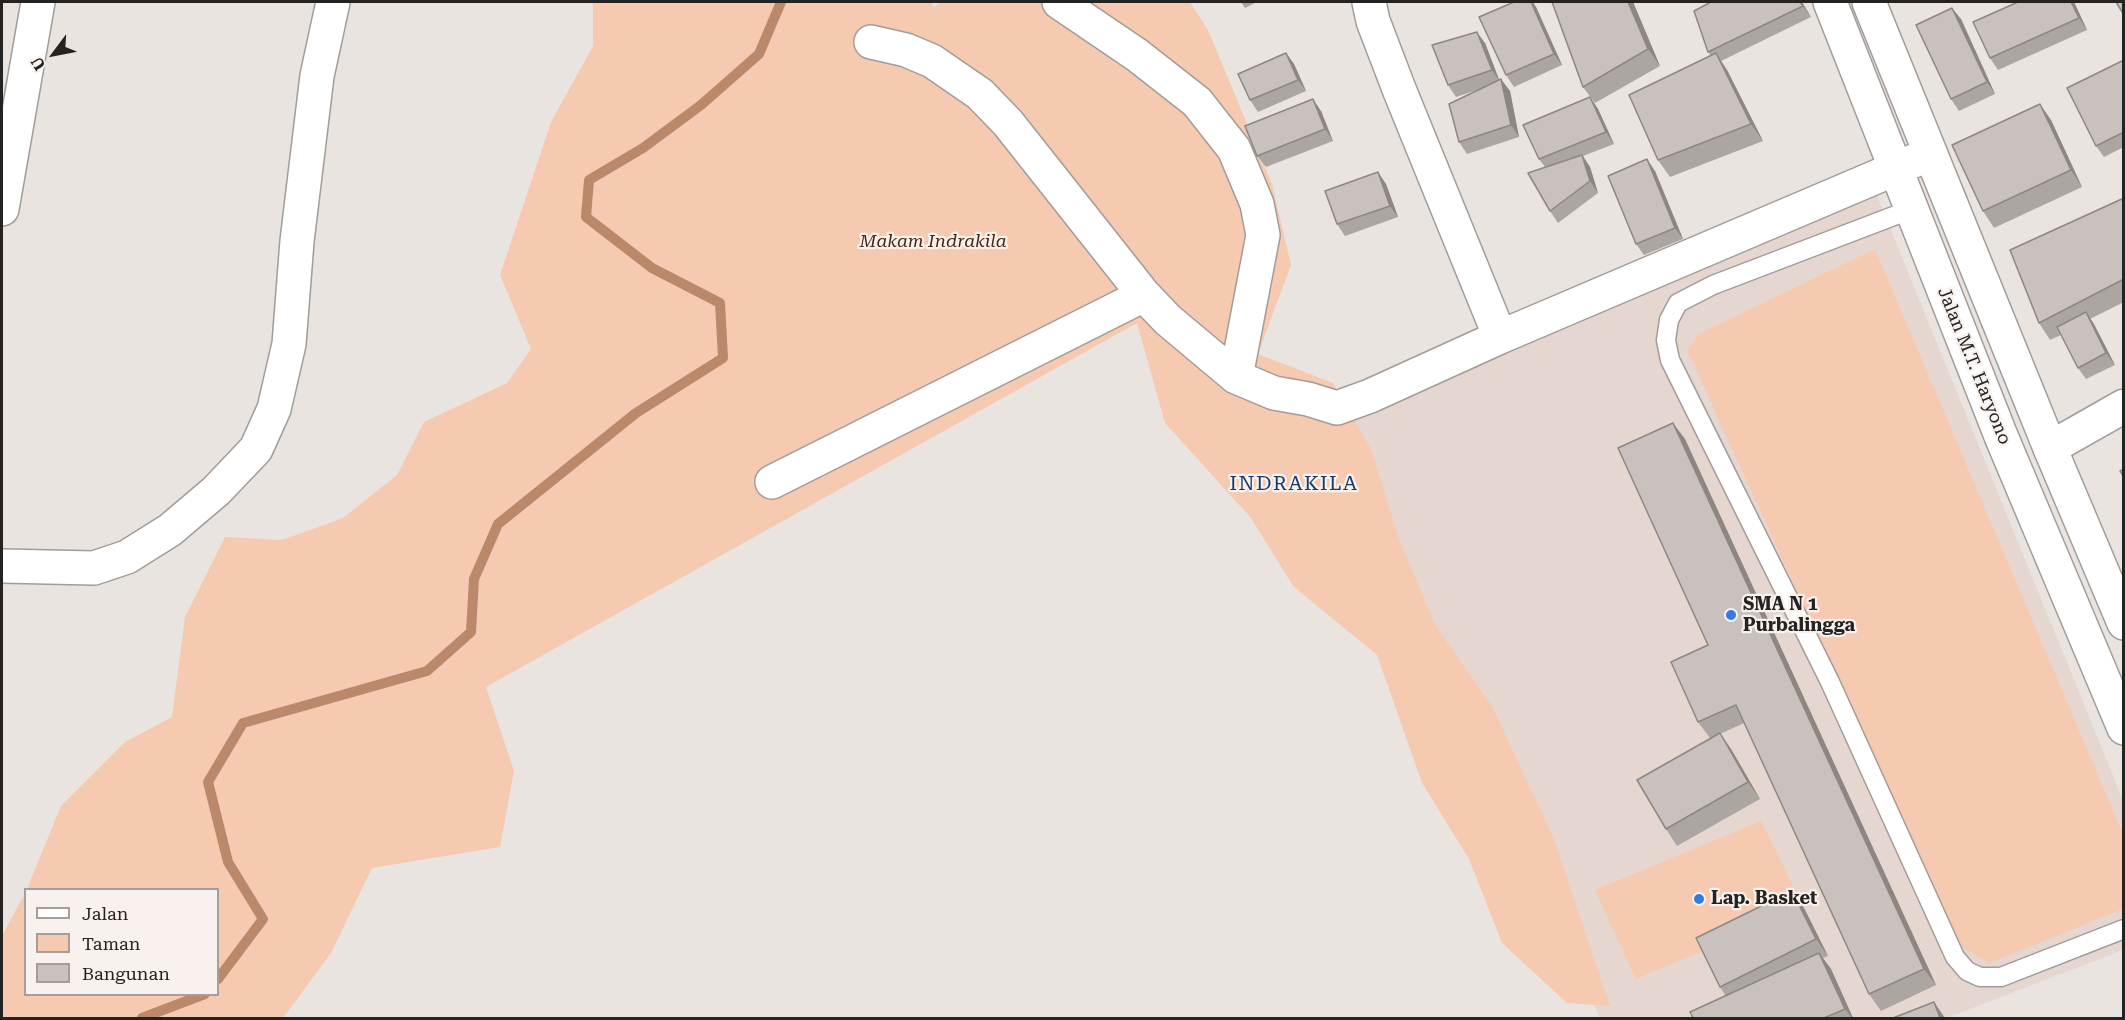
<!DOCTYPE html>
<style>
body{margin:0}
#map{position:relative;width:2125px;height:1020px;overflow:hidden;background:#eae4e1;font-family:"Roboto Serif",serif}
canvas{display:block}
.frame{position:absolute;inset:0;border:3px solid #252321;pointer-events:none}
.legend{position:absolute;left:24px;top:888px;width:195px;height:108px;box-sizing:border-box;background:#f8f1ee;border:2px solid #a49f9c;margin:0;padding:8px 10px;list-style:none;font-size:18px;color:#252321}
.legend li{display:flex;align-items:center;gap:12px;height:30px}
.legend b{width:30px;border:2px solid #a49f9c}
.north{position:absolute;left:24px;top:24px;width:60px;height:60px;-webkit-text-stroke:4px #f8f1ee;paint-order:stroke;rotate:238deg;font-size:16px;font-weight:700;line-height:24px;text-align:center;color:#252321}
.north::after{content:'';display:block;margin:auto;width:21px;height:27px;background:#252321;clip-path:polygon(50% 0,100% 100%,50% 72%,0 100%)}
</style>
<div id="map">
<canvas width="2125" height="1020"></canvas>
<div class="frame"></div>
<ul class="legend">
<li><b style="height:8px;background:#fff"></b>Jalan</li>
<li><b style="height:16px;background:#f6c9b1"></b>Taman</li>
<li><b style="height:16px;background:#c8c1be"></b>Bangunan</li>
</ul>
<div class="north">U</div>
</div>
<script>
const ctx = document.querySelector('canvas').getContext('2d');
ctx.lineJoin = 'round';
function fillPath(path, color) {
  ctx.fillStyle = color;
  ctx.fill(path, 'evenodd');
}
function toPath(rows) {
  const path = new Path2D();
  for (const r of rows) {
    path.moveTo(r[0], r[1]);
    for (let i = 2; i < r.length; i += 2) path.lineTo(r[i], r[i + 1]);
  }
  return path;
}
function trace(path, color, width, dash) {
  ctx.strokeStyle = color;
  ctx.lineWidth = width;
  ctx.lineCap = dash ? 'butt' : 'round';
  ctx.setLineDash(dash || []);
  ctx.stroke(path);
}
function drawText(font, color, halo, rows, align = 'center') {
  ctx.font = font + ' "Roboto Serif",serif';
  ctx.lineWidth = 4.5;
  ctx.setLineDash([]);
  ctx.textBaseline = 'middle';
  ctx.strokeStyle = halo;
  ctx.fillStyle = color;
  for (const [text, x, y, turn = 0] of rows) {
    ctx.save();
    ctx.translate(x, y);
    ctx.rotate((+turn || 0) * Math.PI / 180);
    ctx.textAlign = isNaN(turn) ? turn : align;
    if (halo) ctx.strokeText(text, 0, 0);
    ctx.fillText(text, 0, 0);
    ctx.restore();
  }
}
fillPath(toPath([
 [1873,186,2123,800,2123,950,1947,1018,1600,1018,1330,431]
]), '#e5d7d0');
fillPath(toPath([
 [593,2,931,2,934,7,942,2,1190,2,1208,30,1272,184,1291,265,1258,354,1333,383,1371,449,1399,539,1435,625,1492,706,1554,839,1610,1006,1567,1003,1502,943,1469,859,1422,783,1377,655,1293,586,1251,518,1165,423,1137,323,486,687,514,771,500,847,372,868,331,953,283,1018,2,1018,2,936,25,893,26,994,218,994,218,890,27,889,61,806,125,742,172,717,185,617,225,537,282,540,343,518,397,475,424,422,507,383,531,349,500,275,551,122,593,46],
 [1875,249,2123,834,2123,909,1989,963,1957,945,1687,349,1701,333],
 [1761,821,1804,908,1636,979,1595,890]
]), '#f6c9b1');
trace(toPath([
 [218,979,263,919,228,862,208,782,243,723,427,671,471,632,474,579,498,524,636,413,723,358,720,303,652,268,586,217,589,180,643,148,701,105,759,54,781,2],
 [142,1018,205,994]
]), '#bc886a', 10);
const lane = toPath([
 [1912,209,1713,285,1678,303,1669,320,1666,340,1670,360,1830,682,1955,957,1967,971,1980,977,2001,977,2124,929]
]);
const street = toPath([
 [1059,2,1137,55,1197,102,1234,149,1257,204,1263,235,1236,377],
 [871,42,906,50,932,61,980,94,1008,123,1144,295,1168,320,1236,377,1274,393,1308,399,1337,408,1370,396,1500,337,1399,89,1373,21,1369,2],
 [2,209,38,2],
 [1500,337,1930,154],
 [2050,448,2124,406],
 [772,482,1144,295],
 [2,566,94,568,127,557,170,530,216,491,256,449,274,409,289,344,297,241,317,76,333,2]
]);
const secondary = toPath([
 [1830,2,2001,436,2124,728],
 [1869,2,2050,448,2124,623]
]);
trace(lane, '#a29c99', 21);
trace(street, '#a29c99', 36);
trace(secondary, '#a29c99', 36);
trace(lane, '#fff', 18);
trace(street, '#fff', 33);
trace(secondary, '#fff', 33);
fillPath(toPath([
 [1241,2,1257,2,1245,8],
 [1552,2,1633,2,1660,66,1595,103,1583,87],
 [1711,2,1802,2,1811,17,1721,61,1727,70,1763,141,1670,177,1658,160,1711,56,1708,52],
 [2074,2,2087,30,1998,70,1990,58],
 [1536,7,1562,65,1514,87,1506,75],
 [1961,19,1995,94,1959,111,1951,99],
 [1485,43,1499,80,1510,91,1519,137,1467,154,1459,142,1486,87,1456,97,1448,85],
 [1286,53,1294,64,1306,91,1258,112,1250,100],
 [2124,60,2124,147,2104,157,2096,146],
 [1590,97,1598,109,1614,144,1583,156,1590,167,1598,193,1558,223,1550,211,1545,167,1539,159],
 [1321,111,1333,141,1266,167,1257,156],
 [2051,120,2082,187,1994,228,1983,211],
 [1655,171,1683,239,1644,255,1636,244],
 [1386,184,1398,217,1345,236,1337,224],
 [2124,198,2124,302,2090,319,2115,365,2086,379,2078,368,2061,335,2050,340,2039,323],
 [1685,439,1936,985,1881,1011,1869,994,1744,723,1720,734,1731,749,1760,799,1677,846,1666,829,1710,738,1698,722,1708,645],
 [1804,908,1828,956,1823,958,1831,969,1853,1018,1693,1018,1726,996,1720,987]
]), '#aca6a3');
fillPath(toPath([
 [1531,2,1533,2,1536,7,1562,65,1554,54],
 [1628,2,1633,2,1660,66,1648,49],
 [1800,2,1802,2,1811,17,1803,6],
 [2071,2,2074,2,2087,30,2079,18],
 [1952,8,1961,19,1995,94,1987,82],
 [1477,32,1485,43,1500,82,1492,70],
 [1286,53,1294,64,1306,91,1298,80],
 [1716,53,1727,70,1763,141,1751,124],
 [1501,79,1510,91,1519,137,1511,125],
 [1590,97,1598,109,1614,144,1606,132],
 [1313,99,1321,111,1333,141,1325,129],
 [2040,104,2051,120,2082,187,2071,170],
 [1582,155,1590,167,1598,193,1590,181],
 [1647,159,1655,171,1683,239,1675,228],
 [1378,172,1386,184,1398,217,1390,206],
 [2086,312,2094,324,2115,365,2106,353],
 [1673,423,1685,439,1936,985,1924,969],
 [1720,733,1731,749,1760,799,1748,782],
 [1792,891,1804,908,1828,956,1816,939],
 [1819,953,1831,969,1853,1018,1852,1018,1845,1009],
 [1934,1002,1945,1018,1940,1018]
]), '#8c8785');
const building = toPath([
 [1514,2,1531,2,1554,54,1506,75,1479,17,1514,2],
 [1552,2,1628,2,1648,49,1583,87,1552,2],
 [1711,2,1800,2,1803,6,1708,52,1694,11,1711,2],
 [2018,2,2071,2,2079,18,1990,58,1973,22,2018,2],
 [2116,2,2124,2,2124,15,2116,2],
 [1952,8,1987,82,1951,99,1916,25,1952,8],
 [1477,32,1492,70,1448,85,1432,45,1477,32],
 [1286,53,1298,80,1250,100,1238,74,1286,53],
 [1716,53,1751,124,1658,160,1629,95,1716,53],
 [2124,60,2124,132,2096,146,2067,88,2124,60],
 [1501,79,1511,125,1459,142,1449,104,1501,79],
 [1590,97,1606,132,1539,159,1523,125,1590,97],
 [1313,99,1325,129,1257,156,1245,126,1313,99],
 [2040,104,2071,170,1983,211,1952,145,2040,104],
 [1582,155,1590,181,1550,211,1528,173,1582,155],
 [1647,159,1675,228,1636,244,1608,176,1647,159],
 [1378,172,1390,206,1337,224,1325,191,1378,172],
 [2124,198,2124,279,2039,323,2010,250,2124,198],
 [2086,312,2106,353,2078,368,2057,327,2086,312],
 [1673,423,1924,969,1869,994,1736,705,1698,722,1671,662,1708,645,1618,448,1673,423],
 [2124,469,2124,478,2120,471,2124,469],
 [1720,733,1748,782,1666,829,1637,780,1720,733],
 [1792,891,1816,939,1720,987,1696,938,1792,891],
 [1819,953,1845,1009,1824,1018,1693,1018,1690,1012,1819,953],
 [1934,1002,1940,1018,1893,1018,1934,1002]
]);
fillPath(building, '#c8c1be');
trace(building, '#8c8785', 1.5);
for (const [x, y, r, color] of [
 [1731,615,6,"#3479e6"],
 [1699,899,6,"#3479e6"]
]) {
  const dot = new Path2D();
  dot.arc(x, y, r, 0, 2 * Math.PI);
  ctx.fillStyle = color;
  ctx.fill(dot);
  trace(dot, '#f8f1ee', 2);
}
drawText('italic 18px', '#49250f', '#f8f1ee', [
 ["Makam Indrakila",933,242]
]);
drawText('18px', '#252321', '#f8f1ee', [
 ["Jalan M.T. Haryono",1974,366,68]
]);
drawText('bold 18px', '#252321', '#f8f1ee', [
 ["SMA N 1",1743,605],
 ["Purbalingga",1743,626],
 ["Lap. Basket",1711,899]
], 'left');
ctx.letterSpacing = '1.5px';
drawText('20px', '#16376c', '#f8f1ee', [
 ["INDRAKILA",1294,484]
]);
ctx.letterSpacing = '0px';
</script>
